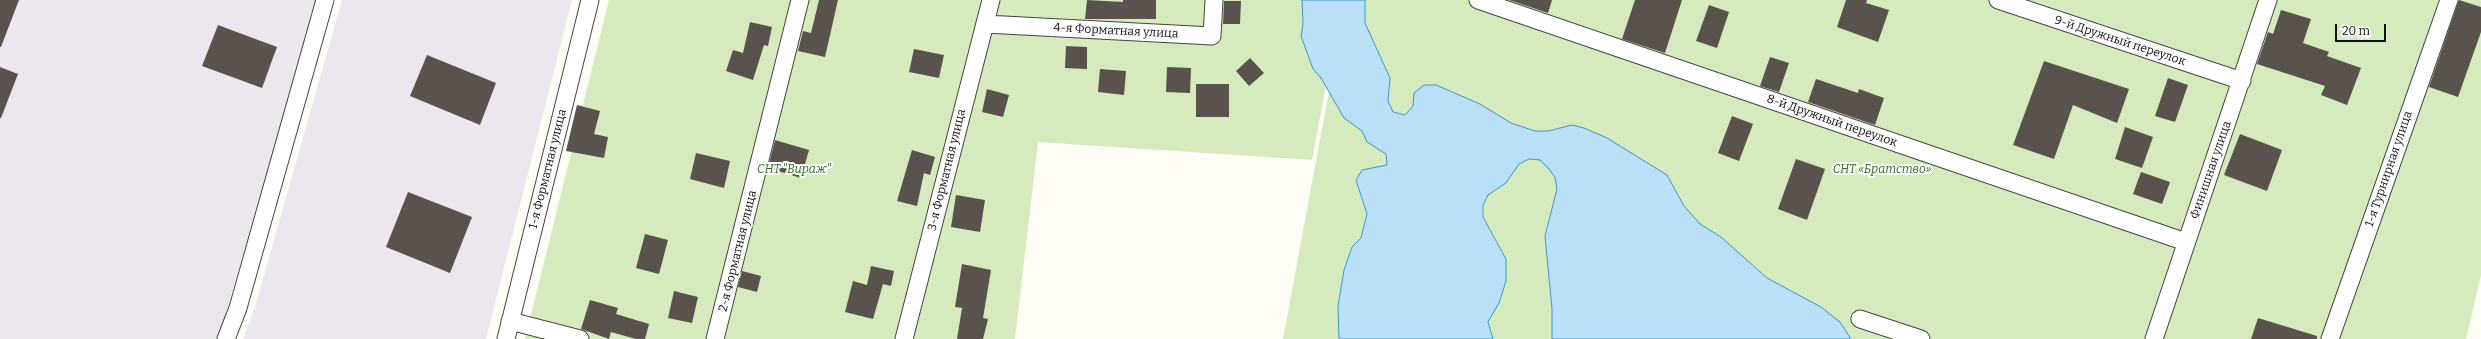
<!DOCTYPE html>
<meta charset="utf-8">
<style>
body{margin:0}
#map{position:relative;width:2481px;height:339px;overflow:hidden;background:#fffdf5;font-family:Bitter,serif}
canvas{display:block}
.scale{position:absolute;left:2335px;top:24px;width:51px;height:18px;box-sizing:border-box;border:2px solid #111;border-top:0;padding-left:5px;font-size:12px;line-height:14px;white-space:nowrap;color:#111;-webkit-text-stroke:3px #fff;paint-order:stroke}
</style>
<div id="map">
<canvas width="2481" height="339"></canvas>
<div class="scale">20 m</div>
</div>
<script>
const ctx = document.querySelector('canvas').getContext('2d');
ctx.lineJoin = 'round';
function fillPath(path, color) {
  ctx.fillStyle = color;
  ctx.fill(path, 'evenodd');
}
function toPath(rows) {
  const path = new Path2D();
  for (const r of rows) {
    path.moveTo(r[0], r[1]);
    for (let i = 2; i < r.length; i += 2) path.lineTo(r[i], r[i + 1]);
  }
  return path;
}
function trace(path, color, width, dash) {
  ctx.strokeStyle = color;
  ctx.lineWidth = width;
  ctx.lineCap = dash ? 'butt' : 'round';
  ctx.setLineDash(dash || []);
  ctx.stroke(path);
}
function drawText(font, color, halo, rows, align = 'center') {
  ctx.font = font + ' Bitter,serif';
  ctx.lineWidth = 4;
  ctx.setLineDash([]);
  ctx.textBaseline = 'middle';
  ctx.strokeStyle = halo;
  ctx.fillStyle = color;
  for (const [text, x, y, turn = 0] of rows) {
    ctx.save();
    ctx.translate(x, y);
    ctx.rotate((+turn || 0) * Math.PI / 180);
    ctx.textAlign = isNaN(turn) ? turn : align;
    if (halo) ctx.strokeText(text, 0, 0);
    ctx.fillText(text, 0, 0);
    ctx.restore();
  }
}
fillPath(toPath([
 [0,0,319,0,218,339,0,339],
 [342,0,572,0,486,339,243,339,255,307]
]), '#eee6ef');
fillPath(toPath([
 [609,0,1342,0,1312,160,1038,142,1015,339,525,339],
 [1346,0,2481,0,2481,275,2466,339,1283,339]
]), '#d5ebbd');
const water = toPath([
 [1302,0,1365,0,1365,23,1390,78,1388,101,1393,112,1405,115,1413,106,1414,93,1424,85,1436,85,1480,104,1511,123,1535,131,1548,131,1572,125,1584,128,1607,138,1667,175,1684,206,1700,224,1721,237,1767,278,1821,307,1840,322,1851,339,1552,339,1552,309,1545,236,1557,189,1555,177,1548,168,1540,160,1529,159,1519,164,1506,183,1488,195,1483,205,1483,217,1506,259,1506,281,1499,303,1488,322,1493,339,1339,339,1338,306,1344,270,1352,247,1361,238,1367,214,1356,180,1362,170,1387,165,1386,154,1367,142,1362,131,1344,118,1321,78,1313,69,1301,36,1303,24,1302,0]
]);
fillPath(water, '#b9e0f7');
trace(water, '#3f96cf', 1);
fillPath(toPath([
 [0,0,19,0,1,47,0,47],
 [819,0,838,0,825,57,798,51,803,31,811,33],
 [1087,0,1123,2,1123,0,1156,0,1156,19,1085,19],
 [1509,0,1552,0,1548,13],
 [1635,0,1682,0,1665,53,1622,39],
 [1846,0,1867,0,1866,3,1889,10,1878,42,1837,27],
 [2459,0,2481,7,2481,32,2458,97,2429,87],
 [1224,1,1241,1,1240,24,1223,24],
 [1709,5,1729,12,1717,48,1696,41],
 [2281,10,2311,19,2303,43,2329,52,2327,56,2361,68,2347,105,2321,95,2325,86,2257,64,2268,32,2273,34],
 [750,22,772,27,768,46,764,45,753,80,726,71,733,50,743,53],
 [218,25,277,47,262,88,202,66],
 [1066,46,1087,47,1087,69,1065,68],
 [914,49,944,55,939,78,909,72],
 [427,55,496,83,480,125,410,96],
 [1770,57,1789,63,1779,92,1760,86],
 [1250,58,1264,73,1249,86,1236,71],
 [2044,61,2129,89,2117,123,2073,105,2054,159,2013,145],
 [0,67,18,74,1,118,0,118],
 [1167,67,1191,68,1190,93,1166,92],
 [1100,69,1126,71,1124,95,1098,92],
 [2168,78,2188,85,2175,122,2155,116],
 [1816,79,1858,93,1859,89,1884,98,1875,125,1808,102],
 [1196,84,1229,84,1229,117,1196,117],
 [987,89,1009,95,1003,117,982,112],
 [577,105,600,111,594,134,608,137,604,158,566,151],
 [1732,116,1753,124,1739,161,1718,153],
 [2125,127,2153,137,2142,168,2115,159],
 [2240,134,2282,150,2267,191,2224,175],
 [775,140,809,150,801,178,768,168],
 [912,150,935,157,930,175,924,173,917,206,897,201],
 [696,153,730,161,724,188,690,179],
 [1796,159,1825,169,1807,220,1778,209],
 [2141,172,2170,182,2162,204,2133,194],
 [408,192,472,217,450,273,386,247],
 [956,195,985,200,980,232,951,227],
 [645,234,668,240,659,274,636,268],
 [962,264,991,270,983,318,988,319,983,339,957,339,962,308,955,307],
 [871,266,894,271,891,286,883,284,873,319,845,312,853,281,867,285],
 [742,271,761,276,757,292,738,287],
 [674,291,698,297,692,323,668,318],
 [590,300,618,308,616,314,649,324,645,339,636,339,611,332,609,339,581,329],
 [2258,318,2317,336,2317,339,2251,339]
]), '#5a524d');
const minor = toPath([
 [1478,0,2186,242],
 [1998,0,2242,81],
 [985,24,1212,36,1214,0],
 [1860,319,1921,339],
 [510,321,580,339],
 [226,339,238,308,325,0],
 [506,339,590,0],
 [715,339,800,0],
 [904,339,991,0],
 [2154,339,2268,0],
 [2330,339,2449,0]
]);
trace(minor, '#444', 19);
trace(minor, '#fff', 17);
drawText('12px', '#111', '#fff', [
 ["4-я Форматная улица",1116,31,3],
 ["9-й Дружный переулок",2120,41,18],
 ["8-й Дружный переулок",1832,121,19],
 ["1-я Форматная улица",548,169,-76],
 ["1-я Турнирная улица",2389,169,-71],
 ["3-я Форматная улица",947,170,-76],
 ["Финишная улица",2211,170,-71],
 ["2-я Форматная улица",738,251,-76]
]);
drawText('italic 12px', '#2f6b1f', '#fff', [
 ["СНТ \"Вираж\"",794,170],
 ["СНТ «Братство»",1882,170]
]);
</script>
